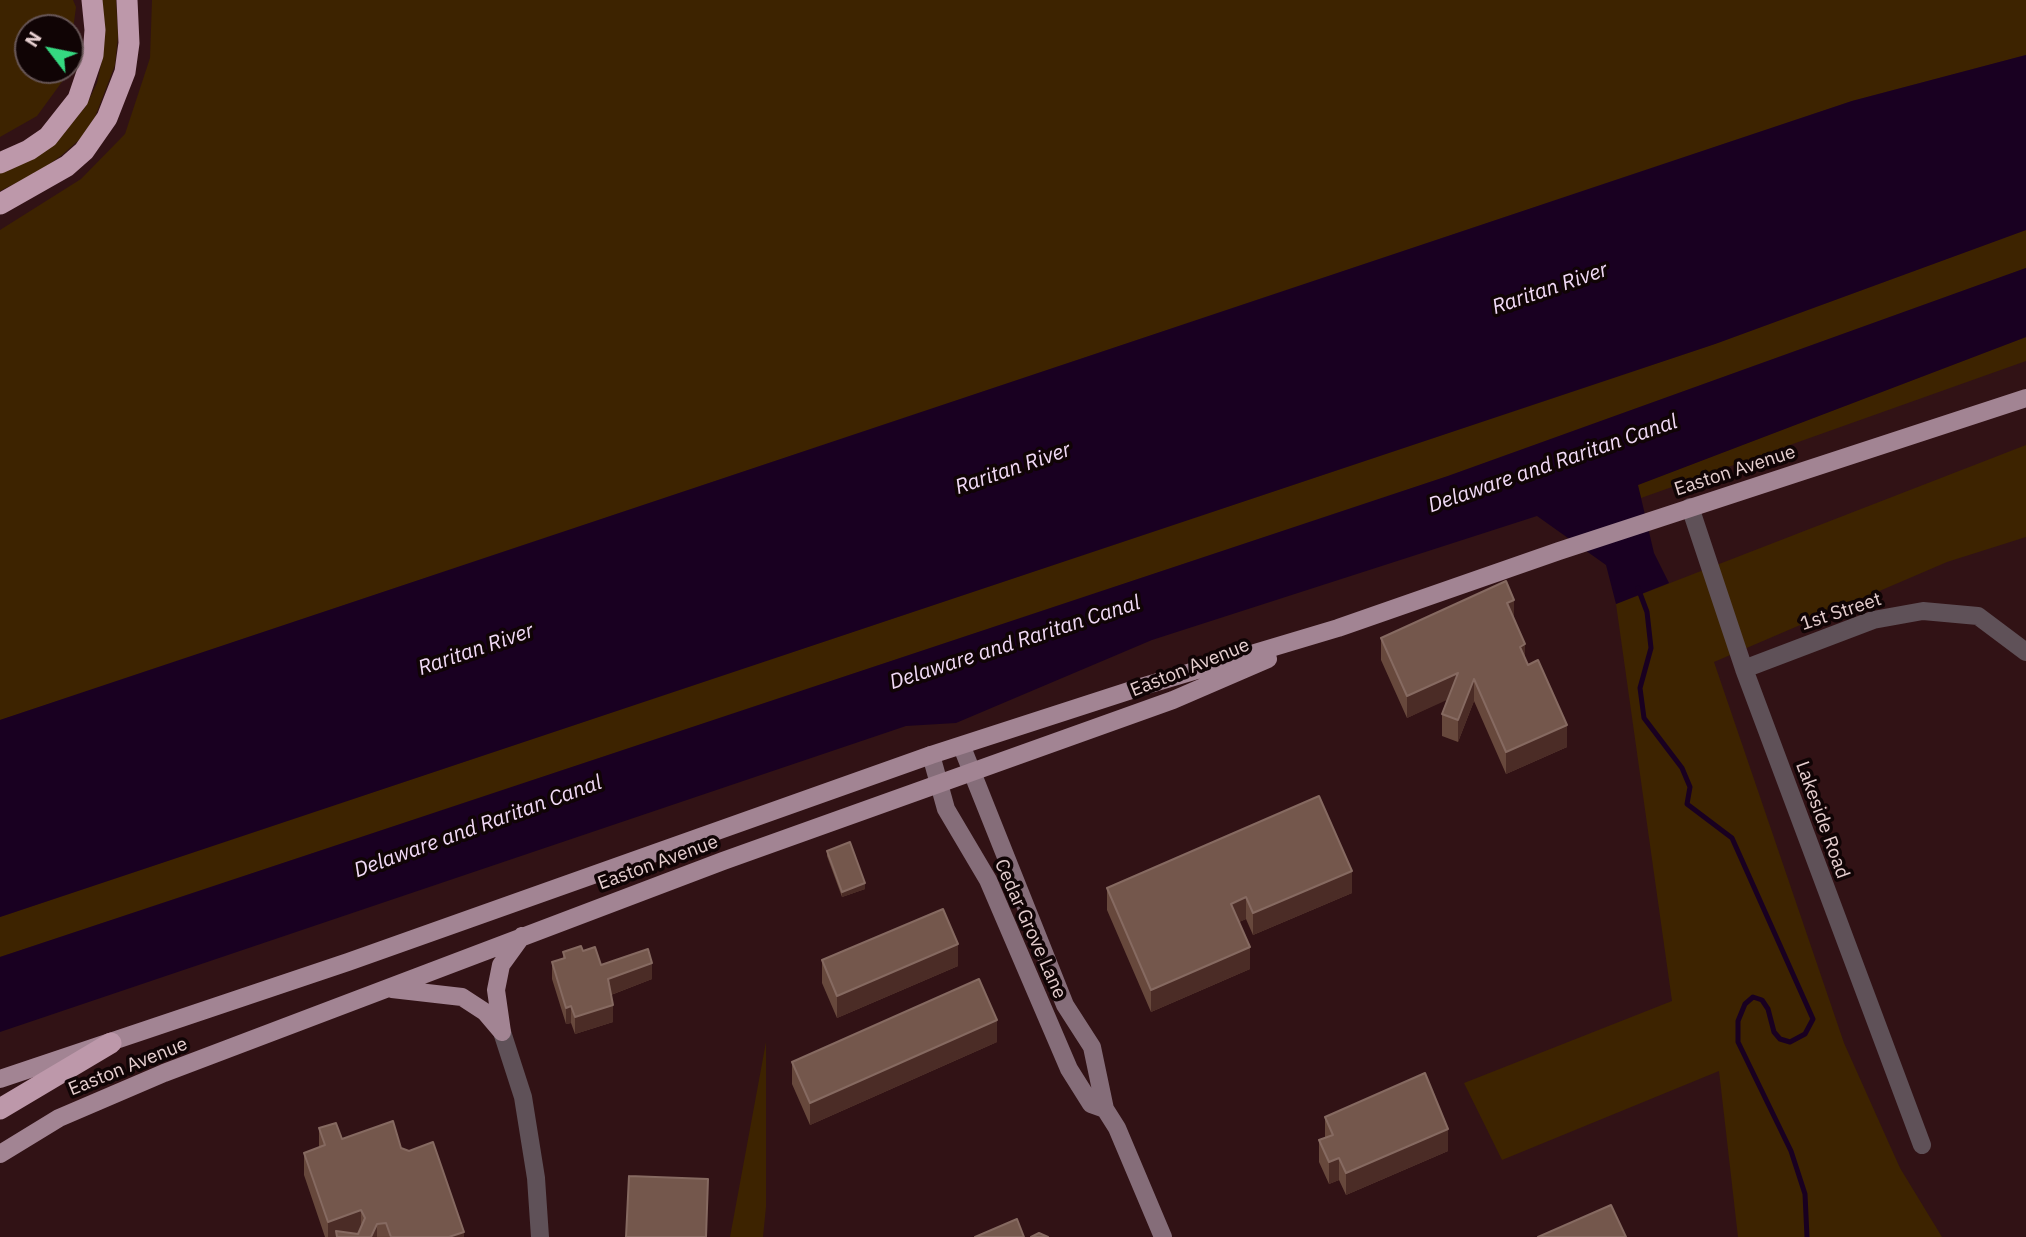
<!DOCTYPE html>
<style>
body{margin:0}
#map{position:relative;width:2026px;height:1237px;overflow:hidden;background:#311215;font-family:"IBM Plex Sans",sans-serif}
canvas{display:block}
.north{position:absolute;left:14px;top:14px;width:70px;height:70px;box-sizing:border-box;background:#100405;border:2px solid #665556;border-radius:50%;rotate:302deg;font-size:19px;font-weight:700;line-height:28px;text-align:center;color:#e6cfd0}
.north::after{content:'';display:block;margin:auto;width:24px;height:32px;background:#35d881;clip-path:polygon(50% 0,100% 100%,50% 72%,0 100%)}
</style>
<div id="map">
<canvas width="2026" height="1237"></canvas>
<div class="north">N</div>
</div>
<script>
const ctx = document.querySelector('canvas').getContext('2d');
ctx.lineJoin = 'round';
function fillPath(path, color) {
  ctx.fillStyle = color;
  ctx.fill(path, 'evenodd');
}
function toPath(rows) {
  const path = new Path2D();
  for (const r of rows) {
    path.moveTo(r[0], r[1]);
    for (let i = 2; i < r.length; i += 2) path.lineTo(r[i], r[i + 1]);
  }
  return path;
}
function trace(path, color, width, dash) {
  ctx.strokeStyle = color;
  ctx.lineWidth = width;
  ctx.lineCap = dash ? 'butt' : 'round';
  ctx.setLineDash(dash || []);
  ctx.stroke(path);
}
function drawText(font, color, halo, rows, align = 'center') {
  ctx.font = font + ' "IBM Plex Sans",sans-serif';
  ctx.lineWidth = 7;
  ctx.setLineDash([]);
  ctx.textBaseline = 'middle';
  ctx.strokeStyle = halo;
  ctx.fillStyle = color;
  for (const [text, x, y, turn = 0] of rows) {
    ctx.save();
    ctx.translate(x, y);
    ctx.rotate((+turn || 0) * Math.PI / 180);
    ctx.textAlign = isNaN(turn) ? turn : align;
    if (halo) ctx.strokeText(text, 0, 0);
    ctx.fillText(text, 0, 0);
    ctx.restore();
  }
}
fillPath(toPath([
 [0,0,73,0,76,7,70,53,70,28,28,28,28,70,68,70,67,75,37,116,0,137],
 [102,0,116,0,118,36,115,65,95,117,80,139,62,155,40,171,0,191,0,172,36,157,57,142,86,106,97,83,103,55],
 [152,0,2026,0,2026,55,1852,101,0,720,0,230,81,179,125,134,150,58],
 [2026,230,2026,268,1448,476,0,957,0,917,1715,344],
 [2026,337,2026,361,1641,498,1637,485],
 [2026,445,2026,537,1947,562,1714,662,1844,1043,1900,1168,1942,1237,1738,1237,1719,1071,1502,1160,1464,1083,1672,1001,1616,604],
 [766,1042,766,1207,763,1237,730,1237]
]), '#3d2300');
fillPath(toPath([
 [2026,55,2026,230,1715,344,0,917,0,720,1852,101],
 [2026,268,2026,337,1638,485,1654,553,1669,583,1616,604,1606,565,1537,516,1152,640,956,723,906,726,0,1032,0,957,1448,476]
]), '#190021');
trace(toPath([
 [1638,588,1647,612,1651,648,1640,688,1644,718,1682,768,1690,787,1687,804,1732,838,1813,1019,1805,1034,1790,1042,1780,1039,1774,1032,1768,1009,1762,1000,1753,997,1745,1004,1738,1021,1738,1042,1791,1151,1805,1194,1807,1237]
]), '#190021', 5);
trace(toPath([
 [1690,507,1744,669,1922,1145],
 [1744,669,1873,620,1923,611,1978,616,2026,652],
 [502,1032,523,1097,536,1178,540,1237]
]), '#5f5158', 18);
trace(toPath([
 [962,747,1065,1005,1092,1047,1105,1109,1117,1128,1163,1237],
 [931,755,946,809,988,880,1069,1069,1091,1104,1105,1109]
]), '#856d79', 18);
trace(toPath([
 [392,989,462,997,485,1012,502,1032],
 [502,1032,496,990,501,965,522,936],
 [0,1079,348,962,931,755,1144,686,1338,628,1559,551,2026,398],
 [0,1154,59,1118,164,1073,723,861,1173,700,1268,659]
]), '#a28493', 18);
trace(toPath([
 [0,163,29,150,48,137,78,99,93,55,95,30,92,0],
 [0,204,67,166,84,151,107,118,125,72,129,43,127,0],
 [0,1109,111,1043]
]), '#bd98aa', 21);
fillPath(toPath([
 [1514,619,1525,659,1567,747,1506,774,1474,701,1458,742,1442,736,1442,714,1447,699,1407,718,1381,660,1381,638],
 [827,851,865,889,842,897,827,856],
 [1107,888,1352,893,1253,935,1246,919,1239,922,1250,969,1151,1012,1107,910],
 [583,951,601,965,652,979,611,995,613,1022,575,1034,571,1023,566,1024,552,979,552,962,563,958,563,952],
 [822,960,958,966,837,1018,822,983],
 [997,1042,810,1125,792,1084,792,1062],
 [1325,1117,1448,1151,1346,1195,1339,1180,1329,1184,1319,1162,1319,1140,1325,1138],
 [319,1128,342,1139,401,1148,464,1237,325,1237,304,1175,304,1153,319,1147]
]), '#67483c');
fillPath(toPath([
 [1514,600,1514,622,1507,603],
 [1525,644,1525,666,1520,647],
 [1458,673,1458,695,1407,718,1407,696],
 [1474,679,1474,701,1458,742,1458,720],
 [1567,725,1567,747,1506,774,1506,752],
 [1352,871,1352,893,1253,935,1253,913],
 [865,883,865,889,842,897,842,892],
 [1246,897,1246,919,1231,926,1231,904],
 [958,944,958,966,837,1018,837,996],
 [1250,947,1250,969,1151,1012,1151,990],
 [652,963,652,979,608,996,608,979],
 [613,1005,613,1022,575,1034,575,1017],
 [571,1006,571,1023,566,1024,566,1008],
 [997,1020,997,1042,810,1125,810,1103],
 [1448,1129,1448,1151,1346,1195,1346,1173],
 [1339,1158,1339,1180,1329,1184,1329,1162],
 [361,1210,361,1232,346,1237,336,1231,336,1237,328,1237,328,1222],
 [377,1224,377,1237,371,1237],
 [464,1232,464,1237,449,1237]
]), '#4b2c26');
const building = toPath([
 [1506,581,1514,600,1507,603,1525,644,1520,647,1528,665,1538,660,1567,725,1506,752,1474,679,1458,720,1442,714,1458,673,1407,696,1381,638,1506,581],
 [1319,796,1352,871,1253,913,1246,897,1231,904,1250,947,1151,990,1107,888,1319,796],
 [850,842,865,883,842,892,827,851,850,842],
 [943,909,958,944,837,996,822,960,943,909],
 [581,946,583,951,595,947,601,965,648,949,652,963,608,979,613,1005,575,1017,571,1006,566,1008,552,962,565,958,563,952,581,946],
 [979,979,997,1020,810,1103,792,1062,979,979],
 [1425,1073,1448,1129,1346,1173,1339,1158,1329,1162,1319,1140,1333,1135,1325,1117,1425,1073],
 [393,1121,401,1148,409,1151,433,1142,464,1232,449,1237,391,1237,386,1223,377,1224,371,1237,337,1237,336,1231,358,1234,365,1218,361,1210,328,1222,304,1153,325,1145,319,1128,336,1123,342,1139,393,1121],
 [629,1176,708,1179,706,1237,626,1237,629,1176],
 [1611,1205,1626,1237,1538,1237,1611,1205],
 [1017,1219,1024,1237,975,1237,1017,1219],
 [1039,1233,1048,1237,1031,1237,1039,1233]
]);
fillPath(building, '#74574c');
trace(building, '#866a61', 2);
drawText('19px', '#e6cfd0', '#100405', [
 ["Easton Avenue",1735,471,-18],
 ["1st Street",1841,612,-18],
 ["Easton Avenue",1190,668,-22],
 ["Lakeside Road",1822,820,70],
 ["Easton Avenue",658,863,-20],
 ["Cedar Grove Lane",1030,929,66],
 ["Easton Avenue",128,1067,-22]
]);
drawText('italic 21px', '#f1daf6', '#100405', [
 ["Raritan River",1550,289,-19],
 ["Delaware and Raritan Canal",1553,464,-19],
 ["Raritan River",1013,469,-19],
 ["Delaware and Raritan Canal",1015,643,-18],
 ["Raritan River",476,650,-19],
 ["Delaware and Raritan Canal",478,827,-20]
]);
</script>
